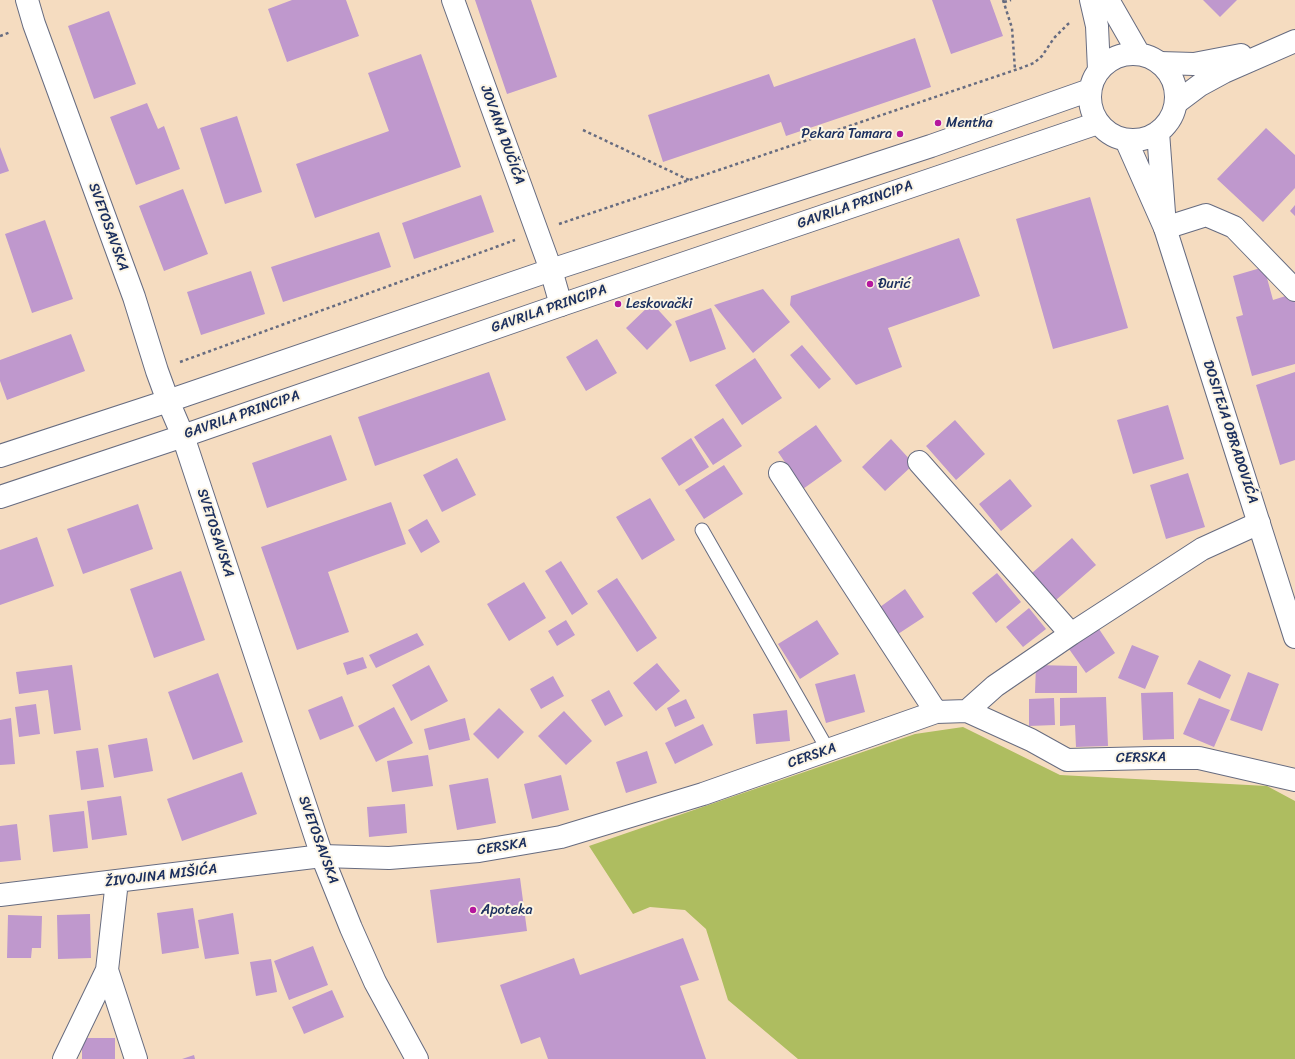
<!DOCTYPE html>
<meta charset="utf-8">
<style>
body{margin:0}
canvas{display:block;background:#f5dcc0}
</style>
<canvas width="1295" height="1059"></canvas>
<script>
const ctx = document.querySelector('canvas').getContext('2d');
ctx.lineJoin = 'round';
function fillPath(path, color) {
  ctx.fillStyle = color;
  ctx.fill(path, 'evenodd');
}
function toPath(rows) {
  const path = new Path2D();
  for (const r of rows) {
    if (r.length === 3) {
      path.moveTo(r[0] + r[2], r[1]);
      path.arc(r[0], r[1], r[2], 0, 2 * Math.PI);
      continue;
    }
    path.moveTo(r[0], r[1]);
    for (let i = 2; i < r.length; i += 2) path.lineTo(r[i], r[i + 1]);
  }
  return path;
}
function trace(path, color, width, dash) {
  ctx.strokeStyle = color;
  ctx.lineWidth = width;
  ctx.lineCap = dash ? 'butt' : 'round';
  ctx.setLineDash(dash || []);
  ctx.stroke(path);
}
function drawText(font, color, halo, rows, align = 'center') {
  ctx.font = font + ' Sriracha,sans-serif';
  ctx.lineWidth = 4;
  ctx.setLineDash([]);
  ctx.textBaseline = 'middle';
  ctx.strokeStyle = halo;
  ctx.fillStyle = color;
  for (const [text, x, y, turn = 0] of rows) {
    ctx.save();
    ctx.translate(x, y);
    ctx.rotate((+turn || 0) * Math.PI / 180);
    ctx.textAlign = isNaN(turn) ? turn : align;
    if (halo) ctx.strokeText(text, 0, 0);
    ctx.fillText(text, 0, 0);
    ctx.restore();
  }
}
fillPath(toPath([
 [963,727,1060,775,1267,786,1295,801,1295,1059,798,1059,728,1000,706,929,685,910,650,907,633,914,589,846,915,734]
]), '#aebd60');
fillPath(toPath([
 [292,0,346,0,359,36,287,62,268,9],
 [475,0,531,0,557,77,507,94],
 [932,0,990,0,1003,36,951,54],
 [1203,0,1237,0,1220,17],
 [109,11,136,84,94,99,68,26],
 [915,38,931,87,786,136,781,122,663,162,648,115,769,74,774,87],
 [421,54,461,167,315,218,296,164,389,131,368,73],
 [147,103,158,129,164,126,180,169,136,185,110,117],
 [237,116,262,192,225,204,200,128],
 [1266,128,1295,155,1295,188,1263,222,1217,179],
 [0,147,9,171,0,174],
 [183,189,208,254,164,271,139,206],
 [481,195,494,232,414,259,402,223],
 [1090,197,1128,328,1053,349,1016,219],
 [1295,205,1295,216,1290,211],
 [45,220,73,299,32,313,5,234],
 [379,232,391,267,283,302,271,267],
 [959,238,980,296,888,328,902,367,856,385,790,305,791,296],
 [1264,267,1273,300,1292,294,1295,303,1295,364,1252,376,1236,317,1243,315,1233,276],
 [251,271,265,314,201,335,187,292],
 [763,289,790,322,753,353,714,305],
 [652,303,672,325,647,350,626,328],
 [711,308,726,349,690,362,675,321],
 [71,334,85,371,7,400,0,381,0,360],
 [597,339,617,373,586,391,566,357],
 [802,345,831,379,819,389,790,355],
 [755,358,782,398,742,425,715,385],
 [489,372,506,420,375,466,358,417],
 [1295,372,1295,460,1280,465,1256,385],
 [1168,405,1184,459,1133,474,1117,420],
 [723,418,742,446,713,465,694,437],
 [955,420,985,454,956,480,926,446],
 [816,425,842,461,803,489,778,452],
 [331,435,347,480,267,508,252,463],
 [691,438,709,467,679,486,661,458],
 [891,439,914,464,885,491,862,467],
 [457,458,476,495,442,512,423,475],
 [724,465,743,494,704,519,685,490],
 [1188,473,1205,527,1166,539,1150,485],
 [1010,479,1032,506,1001,531,979,504],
 [650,498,675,540,642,560,616,517],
 [391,502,406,544,328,572,349,632,297,650,261,547],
 [138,504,153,549,83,574,67,529],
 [427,519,440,542,421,553,408,530],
 [37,537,54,586,0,605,0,550],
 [1072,538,1096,565,1056,600,1032,573],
 [561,561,588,604,572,615,545,571],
 [181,571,205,640,154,658,130,589],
 [997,573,1021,602,996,623,972,593],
 [617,578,657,638,637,652,597,591],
 [524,582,546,618,509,641,487,604],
 [905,589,924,617,898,634,880,607],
 [1029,608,1046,629,1023,647,1006,627],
 [566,620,575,635,557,646,548,631],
 [817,620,839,654,800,679,778,644],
 [1099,629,1115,653,1086,673,1069,649],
 [417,633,424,645,376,668,369,655],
 [1132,645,1159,656,1145,689,1118,678],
 [363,657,367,668,347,675,343,663],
 [1199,660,1231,675,1220,699,1187,684],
 [657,663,680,691,656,711,633,683],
 [72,665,81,730,54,734,48,690,19,694,16,672],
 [429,665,448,701,411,721,392,685],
 [1036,665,1077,666,1077,693,1035,693],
 [1248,672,1279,684,1262,731,1230,720],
 [218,673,243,742,193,760,168,692],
 [855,674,865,712,826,723,815,684],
 [553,676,564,696,541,709,530,689],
 [609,690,623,716,605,726,591,700],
 [1173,692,1174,739,1143,740,1141,693],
 [342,696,354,726,320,740,308,710],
 [1106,697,1108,746,1076,747,1075,725,1060,726,1060,698],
 [1054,698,1055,725,1029,726,1029,699],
 [1199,698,1230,710,1214,747,1183,734],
 [686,699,695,718,675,727,667,708],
 [36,704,40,734,19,737,15,707],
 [394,707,413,743,376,762,358,726],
 [499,708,524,732,498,759,473,734],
 [787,710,790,741,756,744,753,714],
 [564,711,592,741,566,765,538,736],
 [11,718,15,764,0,765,0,720],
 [465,718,470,740,429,750,424,729],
 [703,724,713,745,675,764,665,743],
 [147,738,153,771,114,778,108,745],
 [98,748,104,787,81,790,76,751],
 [647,751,657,783,626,793,616,762],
 [428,755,433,786,392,792,387,761],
 [242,772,257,814,182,841,167,799],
 [561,775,569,810,532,819,524,784],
 [488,778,496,823,457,830,449,785],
 [121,796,127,835,92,840,87,801],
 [405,804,407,833,369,837,367,807],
 [84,811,88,848,53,852,49,815],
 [17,824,21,860,0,862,0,826],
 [520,878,527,931,437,943,430,890],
 [193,908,199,948,162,954,157,913],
 [233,913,239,954,205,959,198,920],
 [90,914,91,958,58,959,57,915],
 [8,915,42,916,41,948,32,948,31,958,7,958],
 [683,938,699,980,680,986,706,1059,548,1059,540,1037,521,1044,500,985,574,958,580,975],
 [313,946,328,985,289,1000,274,961],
 [271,959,277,992,256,996,250,962],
 [332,990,344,1017,304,1034,292,1007],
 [82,1038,115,1038,115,1059,82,1059],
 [194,1055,195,1059,182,1059]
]), '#bf98cd');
const service = toPath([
 [702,530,828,750]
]);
const minor = toPath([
 [27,0,34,24,134,297,157,371,168,401],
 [453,0,551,270,561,305],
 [1160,63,1194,64,1241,55],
 [1176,103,1200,85,1224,72,1295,41],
 [1165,228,1206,215,1234,227,1295,290],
 [919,462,1071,634,995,686,967,711],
 [780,473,936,712],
 [1071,634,1202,549,1259,523],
 [0,895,322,856,389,858,479,851,561,837,703,794,936,712,967,711,1031,740,1067,760,1152,758,1199,758,1295,780],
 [107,970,136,1059],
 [64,1059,107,970,117,881]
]);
const tertiary = toPath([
 [1091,0,1097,26,1099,70],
 [1108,0,1139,54],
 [1133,97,43],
 [1158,132,1164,213],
 [1126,140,1165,228,1295,637],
 [168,401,183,436,322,856,351,928,375,982,417,1059],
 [0,456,168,401,551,270,931,146,1090,90],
 [0,497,183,436,561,305,1098,123]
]);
trace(service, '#676c80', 15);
trace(minor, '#676c80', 24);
trace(tertiary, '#676c80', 24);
trace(toPath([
 [1003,0,1012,28,1015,70],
 [1004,2,1011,0],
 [0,36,11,32],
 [583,130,689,180],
 [559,224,1021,68,1034,63,1042,56,1054,38,1068,24,1071,22],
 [180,362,515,240]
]), '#676c80', 2.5, [3, 3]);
trace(service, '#fff', 13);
trace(minor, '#fff', 22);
trace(tertiary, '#fff', 22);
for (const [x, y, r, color] of [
 [938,123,4,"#b5179e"],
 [900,134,4,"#b5179e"],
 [870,284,4,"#b5179e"],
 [618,304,4,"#b5179e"],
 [473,910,4,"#b5179e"]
]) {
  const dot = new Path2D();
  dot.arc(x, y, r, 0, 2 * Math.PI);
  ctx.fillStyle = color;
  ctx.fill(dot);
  trace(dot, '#fcf5e5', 1.5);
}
drawText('14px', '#1b2f5e', '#fcf5e5', [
 ["Mentha",946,123],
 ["Pekara Tamara",892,134,"right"],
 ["Đurić",878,284],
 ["Leskovački",626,304],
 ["Apoteka",481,910]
], 'left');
drawText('14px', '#1b2f5e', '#fcf5e5', [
 ["JOVANA DUČIĆA",502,135,70],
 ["GAVRILA PRINCIPA",855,205,-19],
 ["SVETOSAVSKA",108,227,70],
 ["GAVRILA PRINCIPA",549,309,-19],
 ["GAVRILA PRINCIPA",242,415,-19],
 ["DOSITEJA OBRADOVIĆA",1230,432,72],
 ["SVETOSAVSKA",215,533,72],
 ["CERSKA",812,756,-19],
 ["CERSKA",1141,758,-1],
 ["SVETOSAVSKA",318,840,70],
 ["CERSKA",502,847,-9],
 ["ŽIVOJINA MIŠIĆA",161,876,-7]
]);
</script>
